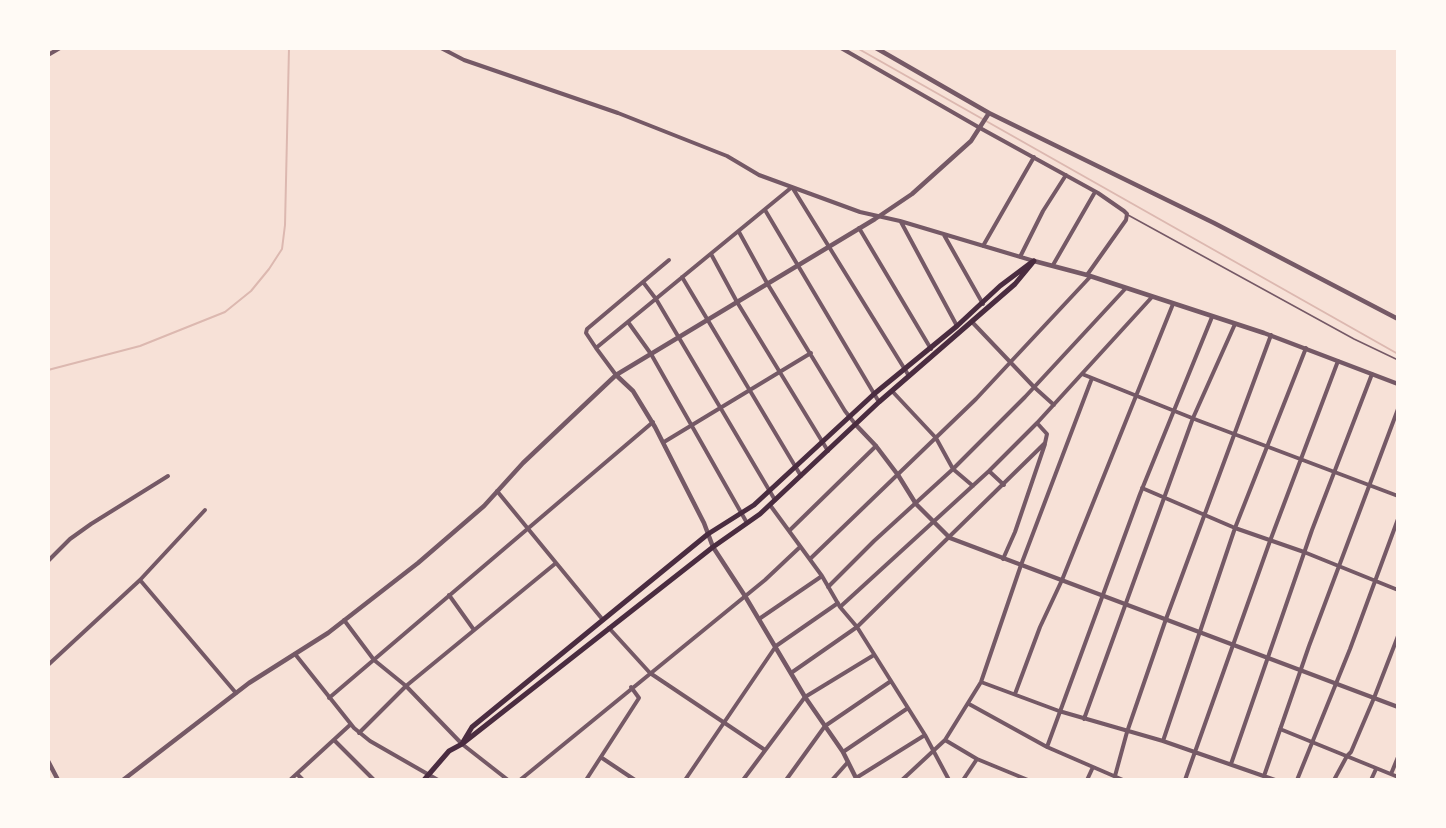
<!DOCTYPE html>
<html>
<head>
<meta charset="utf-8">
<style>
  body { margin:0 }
  #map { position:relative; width:1446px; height:828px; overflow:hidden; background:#f7e1d7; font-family:"Public Sans",sans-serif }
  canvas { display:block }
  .frame { position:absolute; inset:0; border:50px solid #fffaf5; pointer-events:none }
</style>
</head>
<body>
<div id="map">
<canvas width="1446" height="828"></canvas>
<div class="frame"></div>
</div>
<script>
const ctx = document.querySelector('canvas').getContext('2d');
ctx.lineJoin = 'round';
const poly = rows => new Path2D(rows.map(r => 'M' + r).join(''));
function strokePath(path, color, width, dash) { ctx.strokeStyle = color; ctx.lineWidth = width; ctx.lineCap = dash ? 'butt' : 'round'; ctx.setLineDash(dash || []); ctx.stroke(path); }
const stream = poly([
  [857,48,1398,354],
  [48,370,140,346,225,312,251,291,269,269,282,249,285,225,289,48]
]);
const service = poly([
  [1128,215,1354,339,1398,360]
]);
const minor = poly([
  [441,48,464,60,618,113,727,156,759,175,860,212,900,221,1034,261],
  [841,48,980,128,1098,193,1124,211,1127,214,1126,220,1087,275],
  [48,55,60,48],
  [765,210,879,402],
  [901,222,957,326],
  [859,228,931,349],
  [739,232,767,283,845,411,856,425],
  [944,235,983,304],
  [983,246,1034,157],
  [711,254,737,302,828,451],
  [1020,257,1043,211,1066,175],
  [1053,265,1095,192],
  [682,277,801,476],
  [643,282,656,299,775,500],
  [628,322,651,354,747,523],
  [973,323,1034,387,1054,405],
  [596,348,792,187,909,376],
  [1082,374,1197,420,1398,496],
  [616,375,596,348,586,333,587,329,669,260],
  [892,391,936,438,953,469,973,486],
  [664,442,811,353],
  [989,471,1004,485],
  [1142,488,1235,528,1304,552,1398,590],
  [497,491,603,620],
  [770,505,822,576,840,607,857,627,925,735,949,780],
  [789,531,876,446],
  [810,559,976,399,1090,277],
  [1003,559,1015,532,1045,444],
  [48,561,70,539,91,524,168,476],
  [140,580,236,693],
  [828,587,874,541,953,469,1025,397,1126,288],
  [449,595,474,630],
  [840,607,989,471,1037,423,1152,297],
  [759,619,822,576],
  [344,620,374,660,406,686,462,744,508,780],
  [609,628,650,673,765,750],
  [295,654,354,728,370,741,438,780],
  [48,665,140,580,205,510],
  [791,673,857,627,1045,443,1047,434,1037,423],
  [981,682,1059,711,1163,741,1275,780],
  [1015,694,1040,627,1062,580,1173,304],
  [329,698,653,422],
  [969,704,1047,747,1123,780],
  [1084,719,1193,418,1235,324],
  [1280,729,1398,777],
  [359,733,406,686,556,563],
  [334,740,374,780],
  [945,740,977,759,1028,780],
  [1163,741,1235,528,1306,348],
  [1047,747,1140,494,1212,317],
  [843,752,908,708],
  [602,758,635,780],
  [1231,764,1312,530,1372,374],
  [297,774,303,780],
  [1391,774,1398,757],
  [1115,776,1127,732,1166,619,1271,335],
  [1264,776,1309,646,1398,409],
  [856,778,925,735],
  [290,780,351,724],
  [520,780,765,580,800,547],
  [586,780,639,698,631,687],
  [685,780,776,646,838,603],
  [743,780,805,697,874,655],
  [786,780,825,726,891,681],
  [832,780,848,762],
  [902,780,945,740,981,682,1021,565,1092,378],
  [963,780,977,759],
  [1087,780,1093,767],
  [1185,780,1270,541,1338,361],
  [1297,780,1350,649,1398,519],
  [1334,780,1347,756,1351,752,1374,698,1398,636],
  [1371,780,1376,769]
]);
const tertiary = poly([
  [876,48,989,113,1214,223,1398,319],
  [1034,261,1087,275,1264,333,1398,384],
  [616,375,633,391,655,427,704,523,713,547,745,596,805,697,843,752,857,780],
  [856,425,876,446,898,475,916,504,950,538,1398,707],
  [48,761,58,780],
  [123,780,249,683,328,633,418,563,484,506,523,463,616,375,875,219,912,194,971,141,989,113]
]);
const secondary = poly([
  [463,742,472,727,708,534,754,505,874,394,957,326,1000,286,1032,262],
  [424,780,449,751,462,744,713,547,760,514,879,402,1015,284,1034,261]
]);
strokePath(stream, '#dcb8b0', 2);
strokePath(service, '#755966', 1.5);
strokePath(minor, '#755966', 4);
strokePath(tertiary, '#755966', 4.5);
strokePath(secondary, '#4a2c40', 5);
</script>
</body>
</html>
